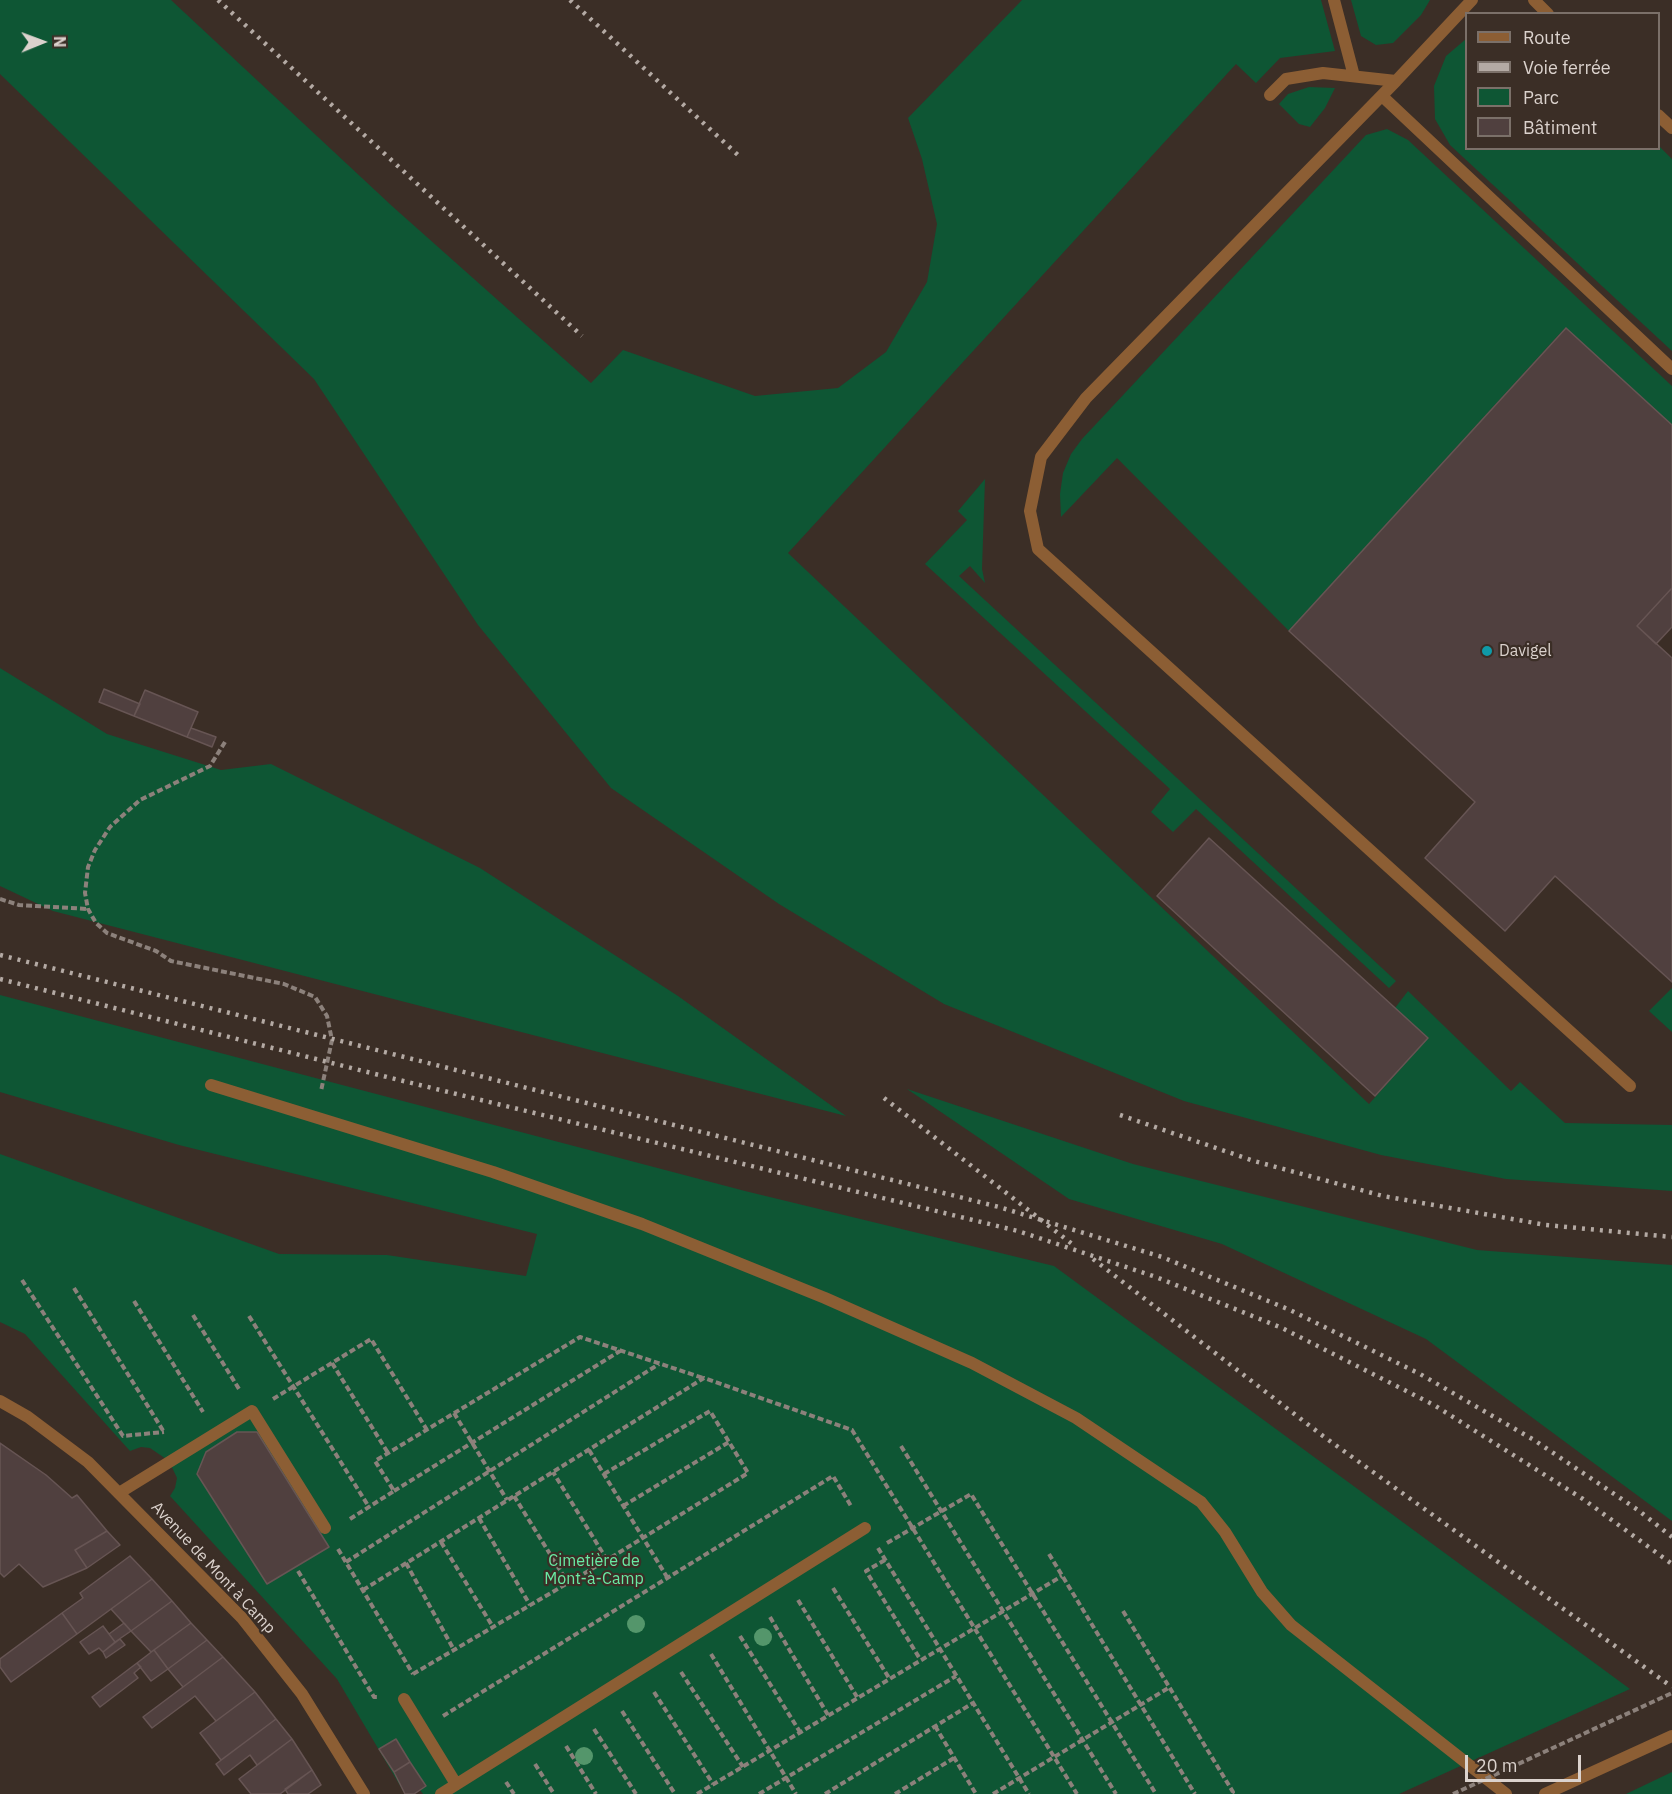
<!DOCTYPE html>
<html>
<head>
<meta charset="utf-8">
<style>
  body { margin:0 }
  #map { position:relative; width:1672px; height:1794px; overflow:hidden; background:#3b2e26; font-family:"IBM Plex Sans",sans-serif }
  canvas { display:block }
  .legend { position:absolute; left:1465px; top:12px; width:195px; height:138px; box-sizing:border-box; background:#3b2e26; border:2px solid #7b7069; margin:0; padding:8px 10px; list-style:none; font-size:18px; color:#dbd2cd }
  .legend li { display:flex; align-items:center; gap:12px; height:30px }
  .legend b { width:30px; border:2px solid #7b7069 }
  .north { position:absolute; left:12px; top:12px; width:60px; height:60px; -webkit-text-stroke:4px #3b2e26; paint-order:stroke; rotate:89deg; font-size:16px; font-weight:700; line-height:24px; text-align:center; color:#dbd2cd }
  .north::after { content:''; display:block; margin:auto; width:21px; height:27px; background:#dbd2cd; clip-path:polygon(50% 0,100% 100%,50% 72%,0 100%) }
  .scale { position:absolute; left:1465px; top:1755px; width:116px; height:27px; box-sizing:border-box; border:3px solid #dbd2cd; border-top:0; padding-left:8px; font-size:18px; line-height:21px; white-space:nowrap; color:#dbd2cd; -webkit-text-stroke:4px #3b2e26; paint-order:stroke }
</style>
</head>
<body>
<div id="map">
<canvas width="1672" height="1794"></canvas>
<ul class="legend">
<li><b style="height:8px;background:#8c5e34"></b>Route</li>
<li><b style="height:8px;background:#b4aaa4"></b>Voie ferrée</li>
<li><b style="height:16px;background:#0e5634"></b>Parc</li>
<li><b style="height:16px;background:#50403f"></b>Bâtiment</li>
</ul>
<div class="north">N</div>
<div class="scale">20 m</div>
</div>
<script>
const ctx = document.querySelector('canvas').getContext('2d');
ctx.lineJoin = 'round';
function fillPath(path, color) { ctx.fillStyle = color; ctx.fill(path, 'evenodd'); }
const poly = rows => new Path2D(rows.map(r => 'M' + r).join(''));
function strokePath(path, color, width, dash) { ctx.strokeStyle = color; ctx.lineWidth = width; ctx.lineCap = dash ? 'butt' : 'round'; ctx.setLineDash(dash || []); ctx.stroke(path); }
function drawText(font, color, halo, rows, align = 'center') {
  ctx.font = font + ' "IBM Plex Sans",sans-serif'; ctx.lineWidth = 4.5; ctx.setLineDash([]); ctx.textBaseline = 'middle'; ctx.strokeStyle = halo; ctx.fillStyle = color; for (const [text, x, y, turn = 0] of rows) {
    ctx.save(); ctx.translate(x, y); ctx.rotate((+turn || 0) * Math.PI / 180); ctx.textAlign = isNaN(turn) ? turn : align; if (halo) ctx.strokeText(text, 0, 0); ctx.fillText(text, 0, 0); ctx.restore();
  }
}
const green = poly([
  [0,0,171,0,392,206,591,383,623,350,755,396,838,388,886,352,927,282,937,224,922,159,908,118,1022,0,1321,0,1335,51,1280,58,1256,83,1236,64,788,553,1369,1104,1428,1038,1395,1008,1408,991,1511,1091,1520,1082,1565,1123,1672,1125,1672,1191,1506,1179,1381,1155,1184,1101,944,1004,779,904,611,788,478,625,314,379,0,74],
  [1351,0,1430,0,1421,15,1393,43,1376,45,1361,36],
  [1466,39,1466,148,1658,148,1659,146,1672,159,1672,351,1450,145,1435,119,1434,86,1446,56],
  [1309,87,1335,88,1325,108,1310,127,1299,124,1279,104,1288,94],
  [1387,129,1408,140,1672,386,1672,425,1565,328,1289,631,1117,458,1061,517,1060,494,1063,473,1071,454,1082,439,1366,135],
  [985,479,982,569,985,583,970,566,959,576,1396,981,1389,988,1196,809,1173,832,1151,812,1170,789,925,564,967,520,958,511],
  [0,668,107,734,221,770,271,764,480,868,678,996,846,1116,53,911,0,886],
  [1672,988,1672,1032,1649,1011],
  [0,995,745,1191,1054,1266,1630,1689,1399,1794,423,1794,420,1790,414,1794,405,1794,337,1679,170,1496,175,1488,177,1478,169,1461,150,1448,141,1447,130,1451,25,1334,0,1322,0,1154,279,1254,387,1255,526,1276,537,1234,179,1145,0,1092],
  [907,1089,1133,1164,1477,1250,1672,1265,1672,1521,1426,1339,1222,1244,1069,1199],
  [1672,1772,1672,1794,1626,1794]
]);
const building = poly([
  [1566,328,1672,425,1672,588,1637,626,1672,658,1672,982,1555,876,1505,931,1425,858,1475,802,1289,631,1566,328],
  [1672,588,1672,627,1656,644,1637,626,1672,588],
  [104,689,140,704,134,716,99,702,104,689],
  [145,690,198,712,187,737,134,716,145,690],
  [191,728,216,737,212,747,187,737,191,728],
  [1209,838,1428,1038,1375,1096,1157,896,1209,838],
  [237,1432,257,1432,329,1547,267,1584,197,1474,206,1452,237,1432],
  [0,1443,46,1475,72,1498,77,1495,107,1531,75,1550,87,1568,43,1587,19,1564,4,1577,0,1573,0,1443],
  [107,1531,120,1545,87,1568,75,1550,107,1531],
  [130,1556,152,1579,77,1634,62,1613,83,1598,80,1593,130,1556],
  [152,1579,172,1601,131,1631,111,1609,152,1579],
  [172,1601,191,1623,151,1652,131,1631,172,1601],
  [62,1613,77,1634,11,1682,0,1667,0,1659,62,1613],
  [124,1623,131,1631,115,1642,109,1634,124,1623],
  [191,1623,207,1640,168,1669,154,1650,191,1623],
  [103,1626,115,1642,103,1652,99,1648,89,1654,80,1642,103,1626],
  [120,1639,125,1645,106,1658,103,1652,120,1639],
  [207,1640,223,1657,183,1687,168,1669,207,1640],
  [154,1650,168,1669,151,1681,137,1663,154,1650],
  [223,1657,255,1692,216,1721,195,1696,152,1728,143,1717,223,1657],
  [137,1663,141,1667,134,1673,138,1678,100,1707,92,1697,137,1663],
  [255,1692,276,1719,221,1760,200,1733,255,1692],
  [276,1719,292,1739,257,1765,250,1755,224,1775,216,1764,276,1719],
  [292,1739,312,1770,280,1794,251,1794,239,1779,292,1739],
  [396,1739,410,1762,394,1772,379,1749,396,1739],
  [410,1762,426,1786,414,1794,405,1794,394,1772,410,1762],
  [312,1770,321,1785,308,1794,288,1794,285,1789,312,1770]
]);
const path = poly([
  [225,742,210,766,140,800,110,827,95,850,88,867,85,893,88,909,96,923,107,933,156,951,171,961,284,984,315,997,327,1016,332,1040,321,1091],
  [0,899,19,905,88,909],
  [22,1280,123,1436,164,1432],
  [74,1288,164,1432],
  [134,1301,203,1412],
  [193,1315,239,1389],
  [249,1316,369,1507],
  [332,1363,388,1453],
  [273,1399,371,1339,427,1430],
  [454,1413,507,1500],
  [901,1446,1116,1794],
  [589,1450,667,1577],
  [604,1474,710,1411,748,1473,607,1560],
  [394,1491,620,1351],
  [514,1496,568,1583],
  [623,1506,729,1442],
  [479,1518,530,1605],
  [350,1519,394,1491,375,1461,580,1337,703,1378],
  [441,1542,493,1627],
  [887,1543,971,1494,1156,1794],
  [878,1548,1029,1794],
  [338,1549,413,1674],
  [1049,1554,1195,1794],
  [885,1560,866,1571,920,1659],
  [346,1562,659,1364],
  [406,1563,454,1650],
  [298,1571,374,1697,378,1697],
  [833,1588,889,1678],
  [363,1590,704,1378,852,1430,1077,1794],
  [798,1600,857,1697],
  [1123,1611,1233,1792,1230,1794],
  [770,1617,828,1715],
  [740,1636,800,1732],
  [711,1654,796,1794],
  [681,1672,743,1767],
  [413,1674,607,1560,553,1472],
  [654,1692,713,1784],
  [622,1711,675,1794],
  [443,1716,833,1476,851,1506],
  [935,1726,976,1794],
  [594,1729,636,1794],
  [566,1746,596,1794],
  [535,1764,554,1794],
  [506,1782,514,1794],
  [697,1794,1062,1576],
  [759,1794,956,1676],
  [825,1794,973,1703],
  [895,1794,954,1758],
  [993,1794,1170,1687]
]);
const service = poly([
  [1334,0,1354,76],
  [1396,81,1086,398,1041,457,1030,511,1038,549,1630,1086],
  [1270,95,1286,79,1323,73,1396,81,1472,0],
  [1382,96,1672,369],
  [211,1085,493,1172,642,1224,825,1298,972,1363,1076,1418,1201,1502,1225,1532,1262,1592,1291,1625,1506,1794],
  [119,1493,252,1411,325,1528],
  [404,1699,456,1784],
  [441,1794,865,1528]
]);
const minor = poly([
  [1534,0,1548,14],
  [1658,115,1672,128],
  [0,1401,28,1417,88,1462,242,1618,302,1694,364,1794]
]);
const tertiary = poly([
  [1545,1794,1672,1736]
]);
const rail = poly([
  [218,0,582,336],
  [570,0,738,155],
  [0,955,999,1207,1162,1257,1290,1310,1420,1374,1534,1440,1638,1510,1672,1537],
  [0,979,391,1078,1018,1231,1156,1277,1282,1328,1434,1405,1583,1499,1672,1564],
  [884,1098,1076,1247],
  [1120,1115,1254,1161,1383,1196,1546,1225,1672,1237],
  [1093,1259,1323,1436,1672,1687]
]);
const pathBridge = poly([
  [1453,1794,1672,1693]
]);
const trees = [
  [636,1624],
  [763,1637],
  [584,1756]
];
const markers = [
  [1487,651,6,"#0f9aa8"]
];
const poiNames = [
  ["Davigel",1499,651]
];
const parkNames = [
  ["Cimetière de",594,1561],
  ["Mont-à-Camp",594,1579]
];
const streetNames = [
  ["Avenue de Mont à Camp",213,1568,47]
];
fillPath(green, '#0e5634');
fillPath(building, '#50403f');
strokePath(building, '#675554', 1.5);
strokePath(path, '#8c817b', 4, [6, 3]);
strokePath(service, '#8c5e34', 12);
strokePath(minor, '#8c5e34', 12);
strokePath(tertiary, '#8c5e34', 12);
strokePath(rail, '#b4aaa4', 4.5, [3, 6]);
strokePath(pathBridge, '#8c817b', 4, [6, 3]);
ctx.fillStyle = '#54966b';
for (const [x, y] of trees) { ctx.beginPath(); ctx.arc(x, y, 9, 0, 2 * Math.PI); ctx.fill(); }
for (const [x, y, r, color] of markers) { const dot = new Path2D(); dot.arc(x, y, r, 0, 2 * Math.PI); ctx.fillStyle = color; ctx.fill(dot); strokePath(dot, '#3b2e26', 2); }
drawText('16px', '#dbd2cd', '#3b2e26', poiNames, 'left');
drawText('16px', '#69eba4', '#3b2e26', parkNames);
drawText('16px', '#dbd2cd', '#3b2e26', streetNames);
</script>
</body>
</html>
